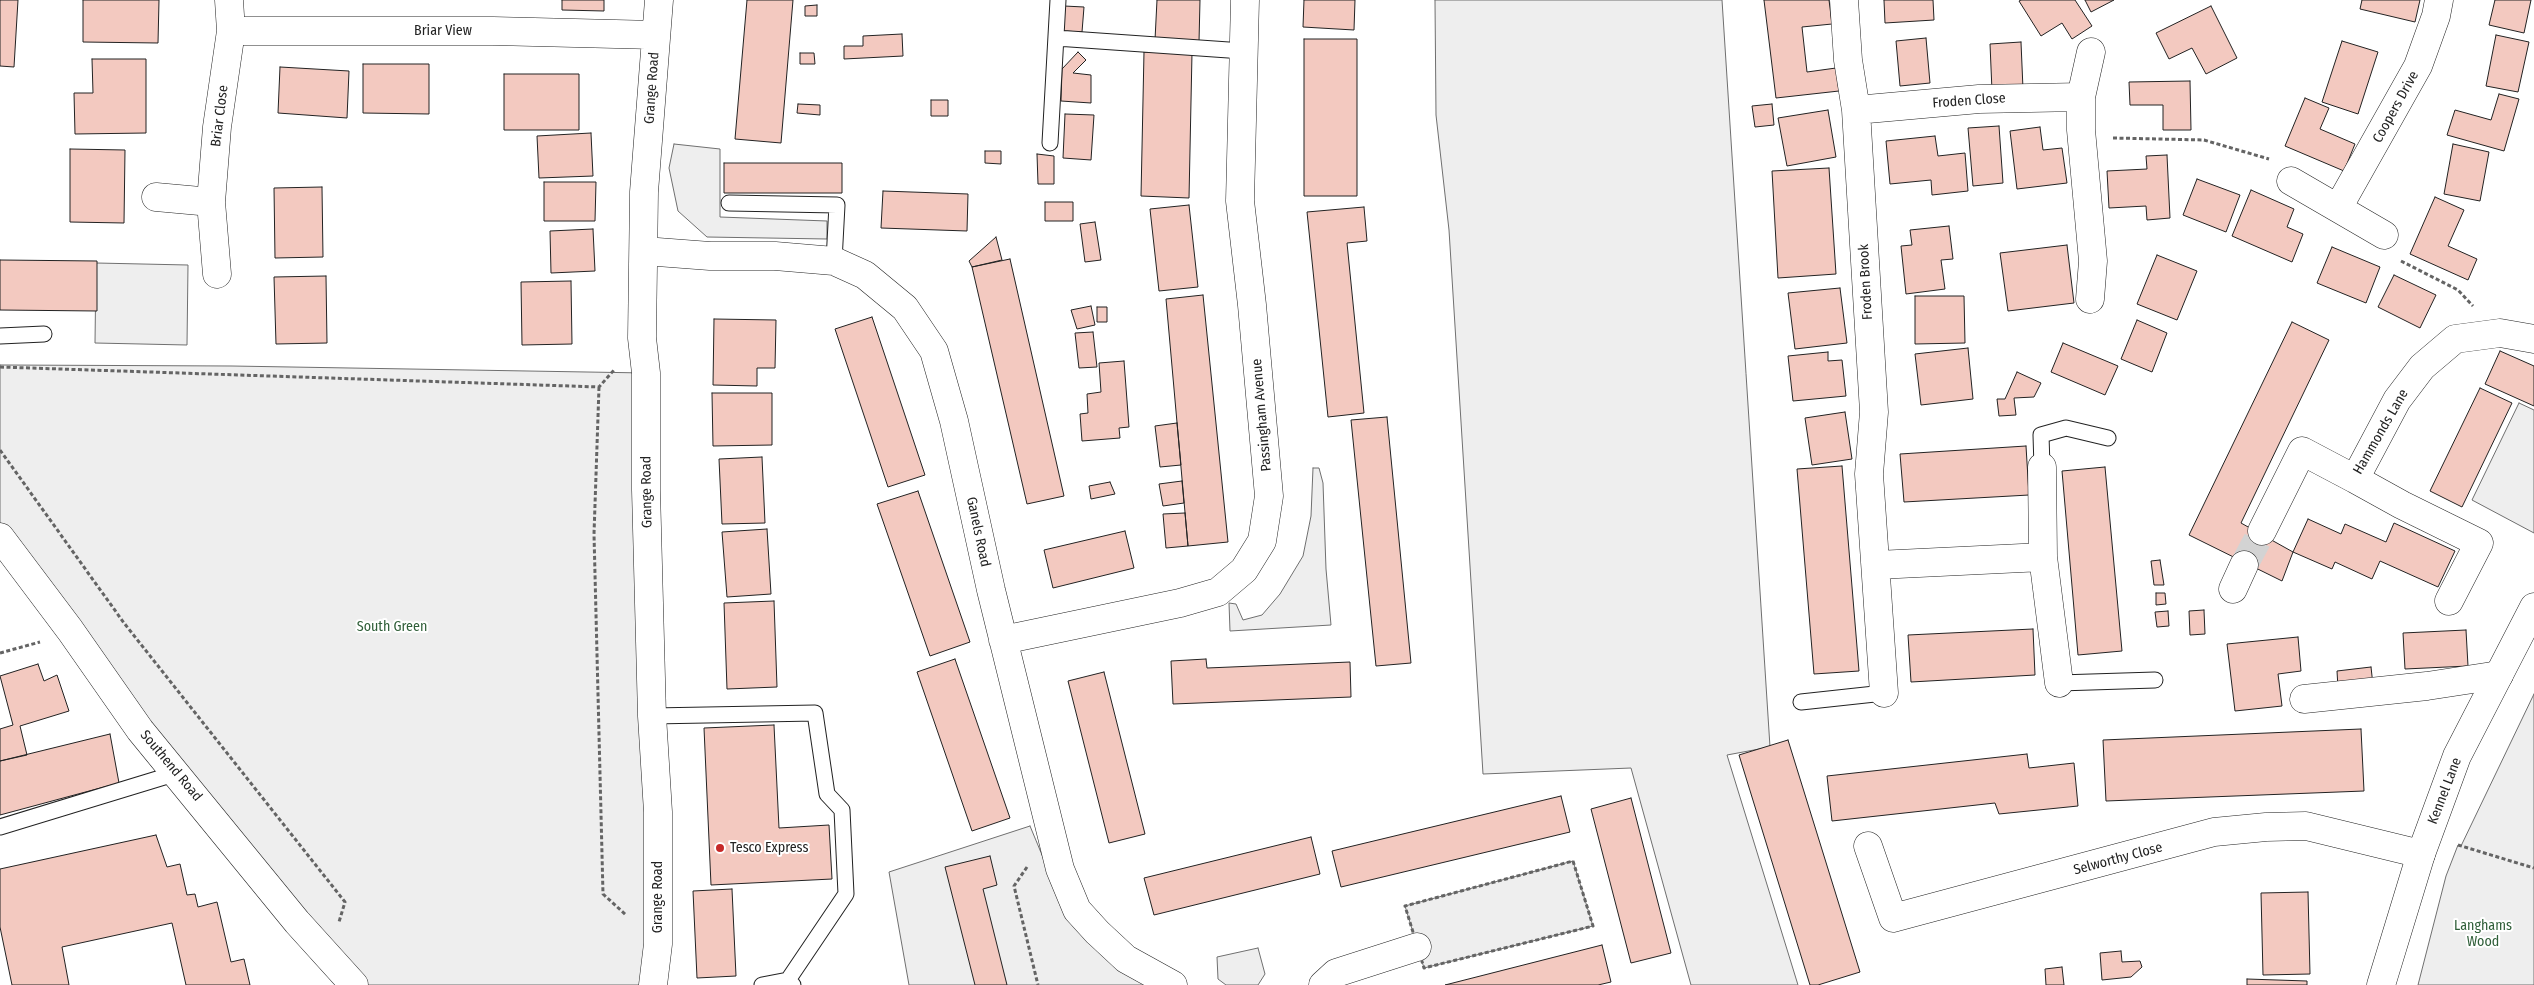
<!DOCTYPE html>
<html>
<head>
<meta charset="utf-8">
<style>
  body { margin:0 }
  canvas { display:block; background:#fff }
</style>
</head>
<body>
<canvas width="2534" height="985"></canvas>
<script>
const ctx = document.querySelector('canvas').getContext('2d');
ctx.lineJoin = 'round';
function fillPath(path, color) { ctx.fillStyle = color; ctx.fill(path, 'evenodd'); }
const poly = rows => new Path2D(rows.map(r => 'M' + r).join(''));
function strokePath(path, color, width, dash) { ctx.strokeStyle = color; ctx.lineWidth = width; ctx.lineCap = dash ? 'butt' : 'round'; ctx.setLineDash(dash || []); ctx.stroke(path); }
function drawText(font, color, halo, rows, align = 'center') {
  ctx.font = font + ' "Fira Sans Condensed",sans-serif'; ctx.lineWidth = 4; ctx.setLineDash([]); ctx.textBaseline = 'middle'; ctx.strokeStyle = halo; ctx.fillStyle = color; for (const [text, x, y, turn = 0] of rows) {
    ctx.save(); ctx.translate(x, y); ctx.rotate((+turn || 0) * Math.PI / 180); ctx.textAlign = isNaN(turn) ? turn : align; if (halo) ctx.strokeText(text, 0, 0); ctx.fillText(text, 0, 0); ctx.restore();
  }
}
const green = poly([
  [1435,0,1722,0,1770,747,1727,755,1798,985,1691,985,1631,768,1483,774,1449,230,1436,115,1435,0],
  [674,144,720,149,720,217,827,221,827,239,707,237,678,211,669,168,674,144],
  [96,263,188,265,187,345,95,343,96,263],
  [0,365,232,366,646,373,653,985,354,985,0,534,0,365],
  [2519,403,2534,410,2534,533,2472,500,2519,403],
  [1313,468,1319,468,1323,483,1326,569,1331,625,1230,631,1229,603,1236,604,1243,620,1262,615,1280,594,1303,556,1311,516,1313,468],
  [2534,694,2534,985,2418,985,2446,876,2458,845,2461,846,2534,694],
  [1030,826,1069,920,1148,985,909,985,889,872,1030,826],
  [1573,861,1593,926,1424,968,1405,906,1573,861],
  [1258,948,1265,974,1258,985,1226,985,1218,979,1217,957,1258,948]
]);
const building = poly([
  [0,0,18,0,14,67,0,66,0,0],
  [83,0,159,0,158,43,83,42,83,0],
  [562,0,604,0,604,11,562,10,562,0],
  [747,0,793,0,781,143,735,139,747,0],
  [1157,0,1200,0,1199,42,1155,40,1157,0],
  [1304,0,1355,0,1354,30,1303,27,1304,0],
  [1764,0,1829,0,1832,24,1802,27,1807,72,1836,68,1839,91,1776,98,1764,0],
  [1884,0,1933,0,1934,20,1885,23,1884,0],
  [2021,0,2075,0,2092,26,2072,39,2062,23,2041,36,2019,1,2021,0],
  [2085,0,2114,0,2091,12,2085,0],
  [2362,0,2420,0,2415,22,2360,9,2362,0],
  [2495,0,2531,0,2524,33,2489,25,2495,0],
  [817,5,817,16,805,16,805,6,817,5],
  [1064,6,1084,7,1082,32,1063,31,1064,6],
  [2211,6,2237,58,2206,74,2192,48,2169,59,2156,33,2211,6],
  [902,34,903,56,844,59,844,46,863,46,863,36,902,34],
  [2496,35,2529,42,2518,92,2486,86,2496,35],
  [1926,38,1930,83,1900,86,1896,41,1926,38],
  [1304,39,1357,39,1357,196,1304,196,1304,39],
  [2342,41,2378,52,2358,114,2322,102,2342,41],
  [2021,42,2023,89,1992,91,1990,44,2021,42],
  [1078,52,1086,60,1073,73,1091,75,1091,103,1061,101,1062,69,1078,52],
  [1144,52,1192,53,1189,198,1141,196,1144,52],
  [800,53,814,53,815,64,800,64,800,53],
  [92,59,146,59,146,133,75,134,74,93,93,93,92,59],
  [363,64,429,64,429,114,363,113,363,64],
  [280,67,349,71,347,118,278,113,280,67],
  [504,74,579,74,579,130,504,130,504,74],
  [2190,81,2191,130,2163,130,2163,105,2130,105,2129,82,2190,81],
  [2499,94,2519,99,2504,151,2447,135,2455,110,2491,120,2499,94],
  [2305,98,2329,108,2320,129,2355,144,2344,171,2285,146,2305,98],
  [931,100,948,100,948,116,931,116,931,100],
  [798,104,820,105,820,115,797,113,798,104],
  [1772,104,1774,125,1755,127,1752,106,1772,104],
  [1828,110,1836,157,1787,166,1778,118,1828,110],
  [1065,114,1094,115,1091,160,1063,158,1065,114],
  [1999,126,2003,183,1973,186,1968,128,1999,126],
  [2040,127,2043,150,2062,148,2067,183,2017,189,2010,131,2040,127],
  [591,133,593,176,539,178,537,136,591,133],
  [1935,136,1938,156,1965,153,1968,191,1932,195,1931,180,1890,184,1886,141,1935,136],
  [2453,144,2489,152,2480,201,2444,194,2453,144],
  [70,149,125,150,124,223,70,222,70,149],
  [985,151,1001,151,1001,164,985,163,985,151],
  [1037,154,1054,156,1054,184,1038,184,1037,154],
  [2167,155,2170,218,2147,220,2146,206,2109,208,2107,171,2147,169,2146,156,2167,155],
  [724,163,842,163,842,193,724,193,724,163],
  [1829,168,1836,274,1778,278,1772,171,1829,168],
  [2197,179,2240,195,2226,232,2183,215,2197,179],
  [544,182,596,182,595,221,544,221,544,182],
  [322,187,323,257,275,258,274,188,322,187],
  [2251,190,2294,209,2287,227,2303,234,2292,262,2232,236,2251,190],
  [883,191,968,194,967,231,881,228,883,191],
  [2435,197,2464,210,2448,246,2477,259,2468,280,2410,254,2435,197],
  [1045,202,1073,202,1073,221,1045,221,1045,202],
  [1189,205,1198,287,1159,291,1150,209,1189,205],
  [1364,207,1367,241,1347,243,1364,413,1328,417,1307,212,1364,207],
  [1095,222,1101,260,1085,262,1080,224,1095,222],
  [1949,226,1953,259,1941,260,1945,289,1906,294,1901,246,1912,245,1910,230,1949,226],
  [593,229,595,271,551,273,550,231,593,229],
  [996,237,1002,260,972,267,969,261,996,237],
  [2067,245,2074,303,2008,311,2000,253,2067,245],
  [2332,247,2380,267,2366,303,2317,283,2332,247],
  [2157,255,2197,271,2177,320,2137,304,2157,255],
  [1010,259,1064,496,1027,504,972,267,1010,259],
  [0,260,97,261,97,311,0,310,0,260],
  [2394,275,2436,295,2420,328,2378,307,2394,275],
  [326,276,327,343,276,344,274,277,326,276],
  [571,281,572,344,522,345,521,282,571,281],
  [1840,288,1847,343,1795,349,1788,293,1840,288],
  [1203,295,1228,542,1188,546,1166,299,1203,295],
  [1915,296,1964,296,1965,343,1915,344,1915,296],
  [1091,306,1095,325,1077,329,1071,310,1091,306],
  [1097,307,1107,307,1107,322,1097,322,1097,307],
  [872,317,925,475,888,487,835,329,872,317],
  [714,319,776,320,775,368,757,368,757,386,713,385,714,319],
  [2137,320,2167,333,2152,372,2121,359,2137,320],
  [2292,322,2329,340,2241,523,2293,552,2282,581,2189,535,2292,322],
  [1093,332,1097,367,1079,368,1075,333,1093,332],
  [2063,343,2118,366,2105,395,2051,372,2063,343],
  [1968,348,1973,399,1921,405,1915,354,1968,348],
  [2500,351,2534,366,2534,406,2485,384,2500,351],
  [1828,352,1828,361,1842,360,1846,396,1793,401,1788,356,1828,352],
  [1124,361,1129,427,1119,428,1120,438,1082,441,1080,414,1088,413,1087,394,1101,392,1099,363,1124,361],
  [2017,372,2041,383,2034,397,2014,398,2016,415,1999,416,1997,399,2005,399,2017,372],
  [2480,388,2512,403,2462,507,2430,491,2480,388],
  [712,393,772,393,772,445,713,446,712,393],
  [1845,412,1852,459,1812,465,1805,418,1845,412],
  [1387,417,1411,663,1376,666,1351,420,1387,417],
  [1177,423,1181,465,1160,467,1155,426,1177,423],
  [2026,446,2029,495,1904,502,1900,454,2026,446],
  [762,457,765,523,722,524,719,459,762,457],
  [1842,466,1859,671,1814,674,1797,469,1842,466],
  [2105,467,2122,651,2078,655,2062,471,2105,467],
  [1182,481,1184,503,1163,506,1159,484,1182,481],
  [1110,482,1115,494,1091,499,1089,486,1110,482],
  [918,491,970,642,930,656,877,504,918,491],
  [1185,513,1188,546,1166,548,1163,514,1185,513],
  [2308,519,2341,534,2345,524,2386,542,2394,523,2455,551,2438,587,2380,561,2372,579,2335,562,2332,569,2293,552,2308,519],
  [767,529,771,594,727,597,722,532,767,529],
  [1125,531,1134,568,1053,588,1044,550,1125,531],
  [2160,560,2164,585,2154,585,2151,561,2160,560],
  [2156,593,2165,593,2166,604,2156,605,2156,593],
  [774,601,777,687,727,689,724,603,774,601],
  [2204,610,2205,634,2190,635,2189,611,2204,610],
  [2168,611,2169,626,2157,627,2155,612,2168,611],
  [2033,629,2035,675,1911,682,1908,635,2033,629],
  [2466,630,2468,666,2405,669,2403,633,2466,630],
  [2298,637,2301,671,2278,674,2282,706,2235,711,2227,644,2298,637],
  [955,659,1010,818,972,831,917,672,955,659],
  [1206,659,1207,668,1350,662,1351,697,1173,704,1171,661,1206,659],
  [38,664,44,681,57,675,69,711,20,726,27,755,0,761,0,729,13,725,0,676,38,664],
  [2371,667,2373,685,2338,688,2337,671,2371,667],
  [1104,672,1145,834,1109,843,1068,681,1104,672],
  [774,725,779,828,829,825,832,879,711,885,704,728,774,725],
  [2361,729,2364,791,2106,801,2103,740,2361,729],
  [110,734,119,783,0,815,0,761,110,734],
  [1788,740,1860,972,1818,985,1810,985,1739,755,1788,740],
  [2027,754,2029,768,2074,763,2078,806,1999,814,1995,803,1832,821,1827,776,2027,754],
  [1561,796,1570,832,1341,887,1332,851,1561,796],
  [1631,798,1671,953,1631,963,1591,809,1631,798],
  [156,835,167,867,180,864,187,895,195,894,198,907,217,902,231,962,244,959,250,985,186,985,172,923,62,947,69,985,12,985,0,927,0,869,156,835],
  [1311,837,1320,874,1154,915,1144,878,1311,837],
  [990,856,997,885,983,889,1007,985,975,985,945,867,990,856],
  [732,889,736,976,697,978,693,891,732,889],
  [2308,892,2310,974,2263,975,2261,893,2308,892],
  [1602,945,1611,982,1598,985,1445,985,1602,945],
  [2121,951,2122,962,2140,961,2142,967,2131,977,2102,980,2100,953,2121,951],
  [2062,967,2064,985,2046,985,2045,969,2062,967],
  [2247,979,2307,981,2307,985,2247,985,2247,979]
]);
const streetTunnel = poly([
  [2244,565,2262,531]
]);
const path = poly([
  [2113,138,2204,140,2269,159],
  [2401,261,2458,290,2473,306],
  [0,367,599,387,614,370],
  [599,387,594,534,603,894,626,915],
  [0,450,124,623,345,902,339,922],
  [0,653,40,642],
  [2458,845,2534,868],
  [1573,861,1593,926,1424,968,1405,906,1573,861],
  [1027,867,1014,886,1038,985]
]);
const lane = poly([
  [1056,38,1243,51],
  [1050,143,1058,0],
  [729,203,837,205,834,261],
  [0,336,44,334],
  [2042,467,2041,435,2066,428,2108,438],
  [2059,683,2155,680],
  [1801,702,1884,693],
  [652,716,815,713,827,794,842,810,846,894,788,980],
  [0,827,177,773],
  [762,985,788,980,793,985]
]);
const street = poly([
  [1844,0,1848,60,1856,110,1874,412,1869,474,1884,693],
  [231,31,493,31,656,35],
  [1856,110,1979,99,2081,97],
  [2291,181,2384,235],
  [156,197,211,202],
  [2338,208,2418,66,2436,16,2439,0],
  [644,251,710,256,775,256,834,261,865,275,905,308,934,351,954,421,991,590,1060,869,1077,910,1097,932,1126,959,1173,985],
  [217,274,211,202,217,127,231,31,229,0],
  [2090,299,2093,261,2081,130,2081,97,2091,52],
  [2042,467,2043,557],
  [2355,479,2402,505,2479,543,2449,601],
  [2262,531,2302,451,2355,479,2397,400,2422,367,2455,339,2500,333,2534,339],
  [1877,565,2043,557,2059,683],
  [2233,589,2244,565],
  [1003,640,1180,603,1218,592,1244,570,1262,541,1269,496,1252,305,1240,201,1245,0],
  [2304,699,2427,686,2499,675],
  [1868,846,1893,918,2214,832,2266,827,2306,826,2421,854],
  [653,985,658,944,658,812,652,716,646,490,646,373,642,338,644,192,659,0],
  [1323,985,1336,973,1417,947]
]);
const secondary = poly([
  [2381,985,2421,854,2457,756,2534,607]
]);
const primary = poly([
  [0,537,70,630,140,730,297,922,354,985]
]);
const markers = [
  [720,848,5,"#c62828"]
];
const streetNames = [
  ["Briar View",443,31],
  ["Grange Road",652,88,-86],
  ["Froden Close",1969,101,-4],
  ["Coopers Drive",2396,107,-61],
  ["Briar Close",220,116,-83],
  ["Froden Brook",1866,282,-93],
  ["Passingham Avenue",1262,415,-95],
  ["Hammonds Lane",2381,432,-60],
  ["Grange Road",647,492,-91],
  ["Ganels Road",978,532,78],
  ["Southend Road",171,766,50],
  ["Kennel Lane",2445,791,-69],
  ["Selworthy Close",2118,859,-15],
  ["Grange Road",658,897,-90]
];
const parkNames = [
  ["South Green",392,627],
  ["Langhams",2483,926],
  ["Wood",2483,942]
];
const poiNames = [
  ["Tesco Express",730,848]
];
fillPath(green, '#eee');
strokePath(green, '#6f6f6f', 1);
fillPath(building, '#f3c9c0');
strokePath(building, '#222', 1);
strokePath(streetTunnel, '#d3d3d3', 28, [28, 14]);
strokePath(lane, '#222', 17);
strokePath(street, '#222', 29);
strokePath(secondary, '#222', 29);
strokePath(primary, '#222', 29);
strokePath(path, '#646464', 3, [4, 2.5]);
strokePath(lane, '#fff', 15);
strokePath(street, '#fff', 28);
strokePath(secondary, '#fff', 28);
strokePath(primary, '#fff', 28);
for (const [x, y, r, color] of markers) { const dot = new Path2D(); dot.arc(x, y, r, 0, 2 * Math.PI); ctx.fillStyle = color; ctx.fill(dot); strokePath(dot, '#fff', 2); }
drawText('14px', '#222', '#fff', streetNames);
drawText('14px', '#2f5e38', '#fff', parkNames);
drawText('14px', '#222', '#fff', poiNames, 'left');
</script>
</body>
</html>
